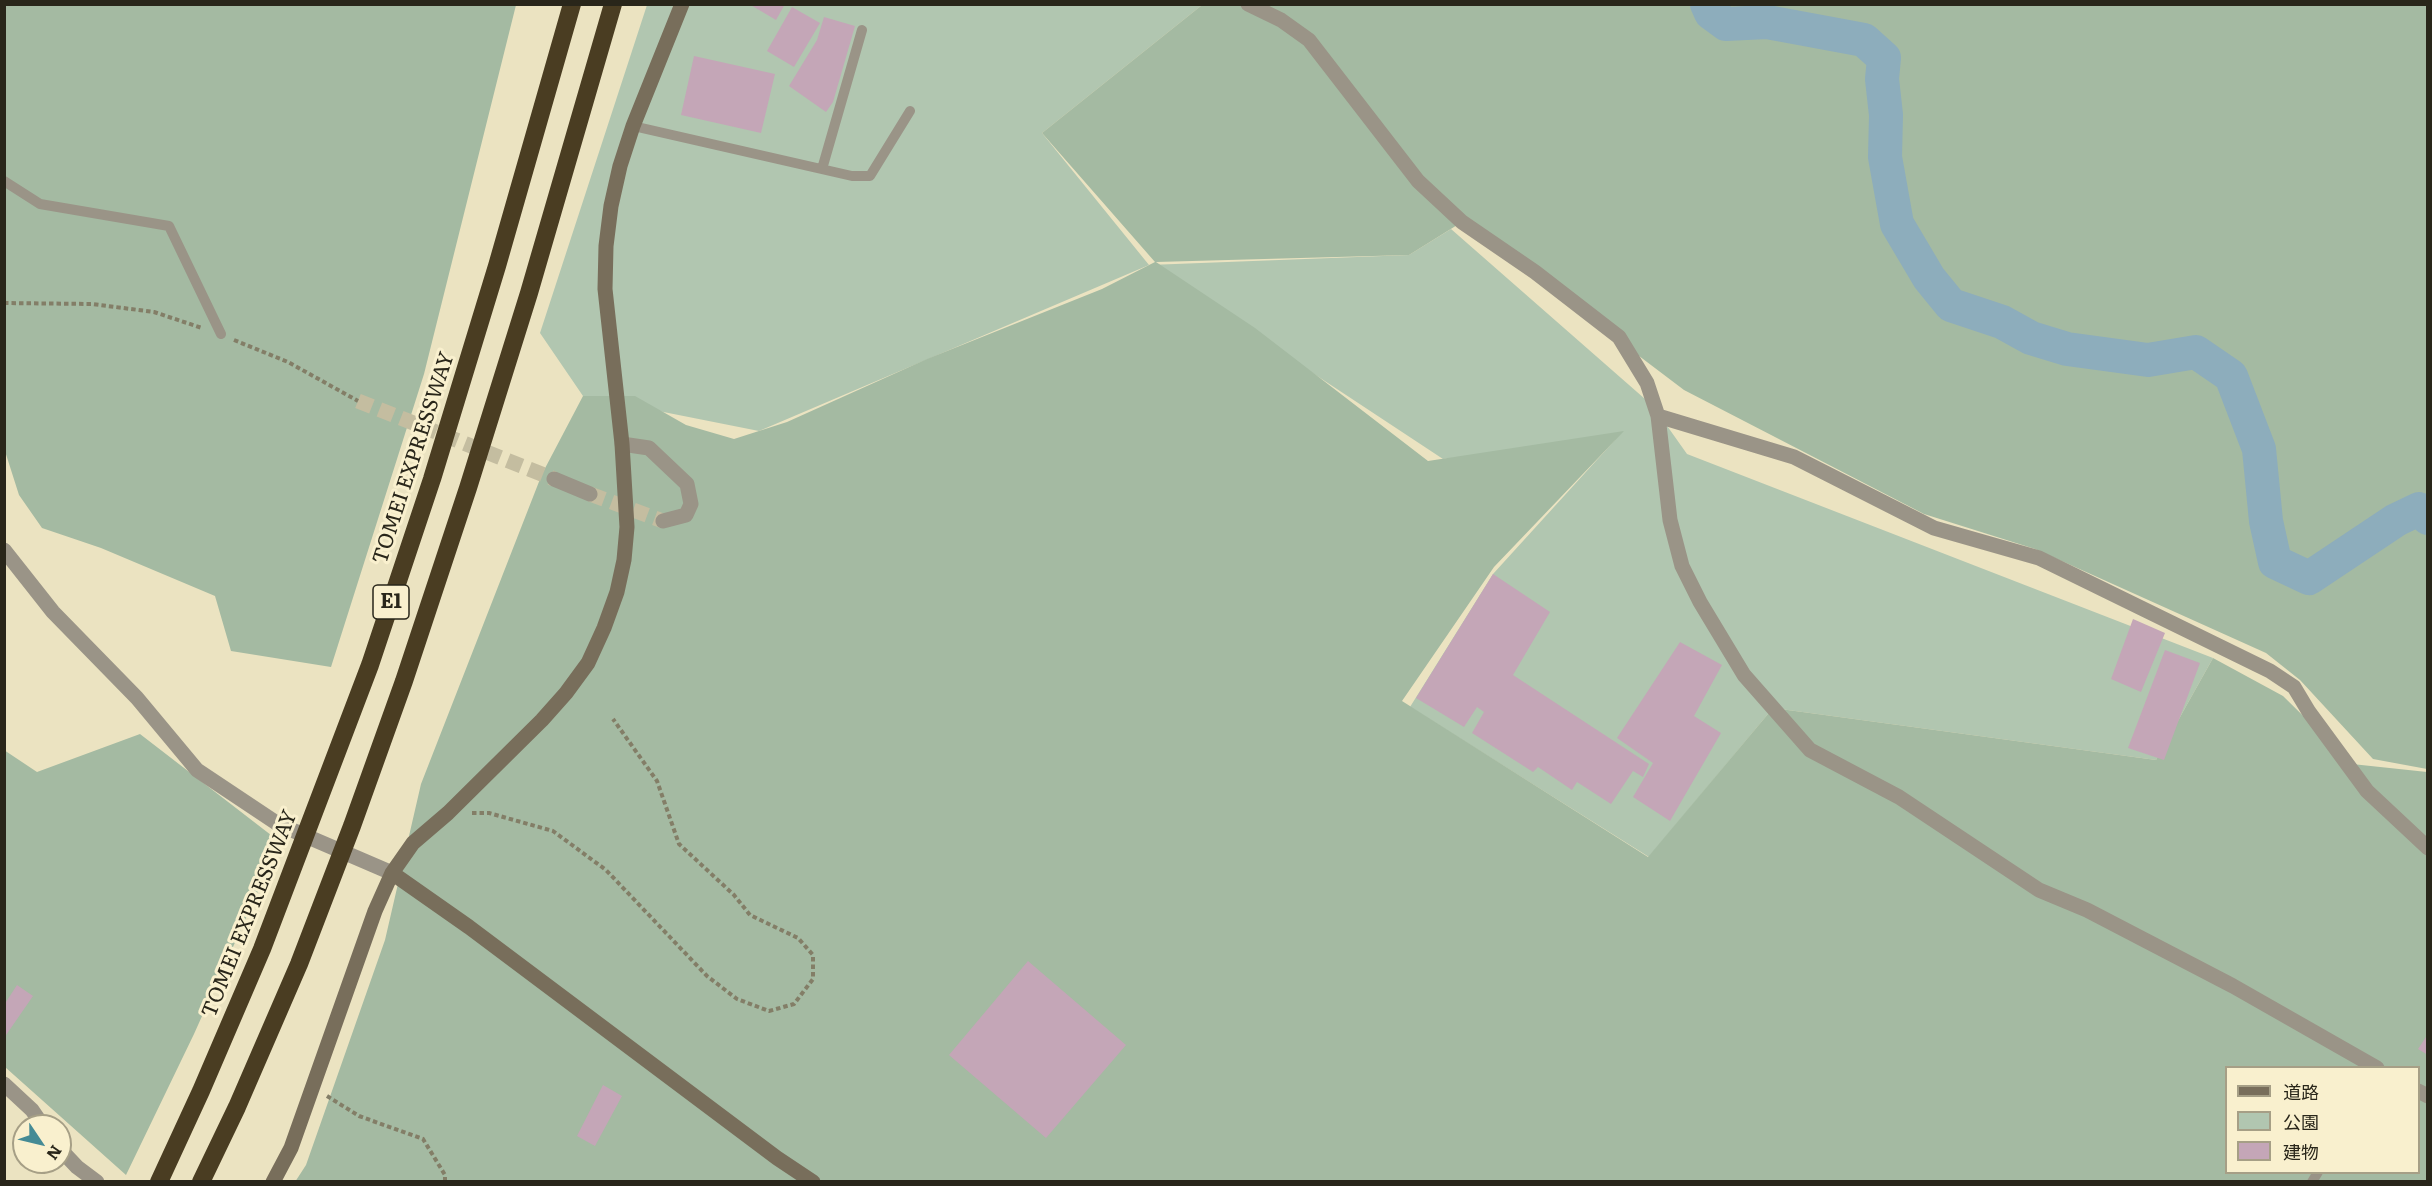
<!DOCTYPE html>
<html>
<head>
<meta charset="utf-8">
<style>
  body { margin:0 }
  #map { position:relative; width:2432px; height:1186px; overflow:hidden; background:#ebe3c1; font-family:Literata,"Noto Sans JP",serif }
  canvas { display:block }
  .frame { position:absolute; inset:0; border:6px solid #29261a; pointer-events:none }
  .legend { position:absolute; left:2225px; top:1066px; width:195px; height:108px; box-sizing:border-box; background:#f9f0ce; border:2px solid #a69f86; margin:0; padding:8px 10px; list-style:none; font-size:18px; color:#29261a }
  .legend li { display:flex; align-items:center; gap:12px; height:30px }
  .legend b { width:30px; border:2px solid #a69f86 }
  .north { position:absolute; left:12px; top:1114px; width:60px; height:60px; box-sizing:border-box; background:#f9f0ce; border:2px solid #a69f86; border-radius:50%; rotate:125deg; font-size:16px; font-weight:700; line-height:24px; text-align:center; color:#29261a }
  .north::after { content:''; display:block; margin:auto; width:21px; height:27px; background:#458b95; clip-path:polygon(50% 0,100% 100%,50% 72%,0 100%) }
</style>
</head>
<body>
<div id="map">
<canvas width="2432" height="1186"></canvas>
<div class="frame"></div>
<ul class="legend">
<li><b style="height:8px;background:#786e5b"></b>道路</li>
<li><b style="height:16px;background:#b1c6b0"></b>公園</li>
<li><b style="height:16px;background:#c4a6b7"></b>建物</li>
</ul>
<div class="north">N</div>
</div>
<script>
const ctx = document.querySelector('canvas').getContext('2d');
ctx.lineJoin = 'round';
function fillPath(path, color) { ctx.fillStyle = color; ctx.fill(path, 'evenodd'); }
const poly = rows => new Path2D(rows.map(r => 'M' + r).join(''));
function strokePath(path, color, width, dash) { ctx.strokeStyle = color; ctx.lineWidth = width; ctx.lineCap = dash ? 'butt' : 'round'; ctx.setLineDash(dash || []); ctx.stroke(path); }
function drawText(font, color, halo, rows, align = 'center') {
  ctx.font = font + ' Literata,serif'; ctx.lineWidth = 6; ctx.setLineDash([]); ctx.textBaseline = 'middle'; ctx.strokeStyle = halo; ctx.fillStyle = color; for (const [text, x, y, turn = 0] of rows) {
    ctx.save(); ctx.translate(x, y); ctx.rotate((+turn || 0) * Math.PI / 180); ctx.textAlign = isNaN(turn) ? turn : align; if (halo) ctx.strokeText(text, 0, 0); ctx.fillText(text, 0, 0); ctx.restore();
  }
}
const green = poly([
  [647,5,1202,5,1042,133,1149,265,1409,255,1451,229,1653,406,1687,454,2213,658,2156,760,1773,708,1649,857,1410,707,1493,574,1615,440,1443,459,1149,265,759,431,583,396,540,333]
]);
const forest = poly([
  [4,5,516,5,424,374,331,667,231,651,215,596,101,548,42,528,19,495,4,448],
  [1202,5,2427,5,2427,769,2373,759,2300,680,2266,653,2035,549,1924,514,1684,390,1462,222,1409,255,1156,262,1255,328,1428,461,1624,431,1494,567,1402,701,1648,857,1773,708,2156,760,2213,658,2283,696,2352,764,2427,772,2427,1181,295,1182,306,1165,385,940,421,784,542,474,583,396,635,396,686,425,734,439,787,422,927,359,1102,289,1155,262,1042,133],
  [2226,1068,2418,1068,2418,1172,2226,1172],
  [140,734,280,842,194,1034,126,1175,5,1067,4,750,37,772]
]);
const river = poly([
  [1707,4,1711,13,1726,24,1767,22,1864,40,1884,58,1882,79,1886,115,1885,157,1897,224,1929,278,1951,305,2002,322,2031,338,2067,349,2148,360,2196,352,2231,376,2259,449,2266,521,2275,562,2309,578,2396,520,2419,509,2428,518]
]);
const building = poly([
  [749,4,785,4,776,20],
  [792,7,820,23,794,67,767,51],
  [824,17,855,26,833,102,826,112,789,86,817,40],
  [694,56,775,74,761,133,681,115],
  [1493,574,1550,612,1513,675,1649,764,1643,777,1633,771,1611,804,1577,782,1572,790,1538,767,1533,772,1472,733,1484,712,1477,707,1464,727,1416,698],
  [2133,619,2165,633,2141,692,2111,679],
  [1680,642,1722,665,1694,716,1721,733,1670,821,1633,797,1653,763,1617,738],
  [2165,650,2200,663,2164,760,2128,748],
  [1028,961,1126,1045,1046,1138,949,1055],
  [17,985,33,996,4,1038,4,1005],
  [2428,1034,2428,1055,2418,1049],
  [603,1085,622,1096,595,1146,577,1136]
]);
const streetTunnel = poly([
  [358,401,554,479],
  [590,494,663,521]
]);
const path = poly([
  [4,303,92,304,154,312,202,328],
  [234,340,288,362,358,401],
  [472,813,489,813,553,831,606,870,707,976,737,999,769,1011,794,1004,813,979,813,955,798,938,750,915,734,895,679,844,657,781,613,719],
  [327,1096,359,1116,423,1139,445,1175,445,1182]
]);
const lane = poly([
  [633,126,852,176,870,176,910,111],
  [822,169,862,30],
  [4,181,40,204,169,226,221,334],
  [2312,1182,2318,1172]
]);
const street = poly([
  [1248,4,1281,20,1309,40,1418,181,1462,222,1535,272,1619,337,1647,383,1658,416,1670,520,1682,566,1700,602,1744,675,1810,750,1899,797,2039,890,2087,910,2233,986,2377,1068],
  [1658,416,1794,457,1934,528,2039,558,2270,671,2294,687,2309,712,2367,791,2428,848],
  [622,444,649,448,687,484,691,504,686,515,663,521],
  [554,479,590,494],
  [4,550,53,612,137,698,197,770,278,824,392,873],
  [4,1084,32,1110,43,1126],
  [2418,1091,2428,1096],
  [60,1149,77,1167,97,1182]
]);
const secondary = poly([
  [392,873,469,927,777,1158,813,1182],
  [273,1182,291,1148,375,911,392,873,413,843,448,813,542,720,566,693,588,663,604,628,617,592,624,560,627,527,622,444,605,289,606,246,611,206,620,166,633,126,682,4]
]);
const highway = poly([
  [159,1182,201,1091,262,949,370,665,432,479,497,266,572,4],
  [201,1182,237,1107,299,964,352,826,404,681,468,488,529,293,613,4]
]);
const shields = [
  [391,602,36]
];
const shieldNames = [
  ["E1",391,602]
];
const streetNames = [
  ["TOMEI EXPRESSWAY",414,458,-72],
  ["TOMEI EXPRESSWAY",250,914,-68]
];
fillPath(green, '#b1c6b0');
fillPath(forest, '#a4baa2');
strokePath(river, '#8dadbc', 34);
fillPath(building, '#c4a6b7');
strokePath(streetTunnel, '#c4bda0', 15, [15, 8]);
strokePath(path, '#837e67', 4, [4.5, 3]);
strokePath(lane, '#9a9487', 10);
strokePath(street, '#9a9487', 15);
strokePath(secondary, '#786e5b', 15);
strokePath(highway, '#4a3d22', 18);
for (const [x, y, w] of shields) { const box = new Path2D(); box.roundRect(x - w / 2, y - 17, w, 34, 4.5); ctx.fillStyle = '#f9f0ce'; ctx.fill(box); strokePath(box, '#29261a', 1.5); }
drawText('bold 20px', '#29261a', null, shieldNames);
drawText('21px', '#29261a', '#f9f0ce', streetNames);
</script>
</body>
</html>
